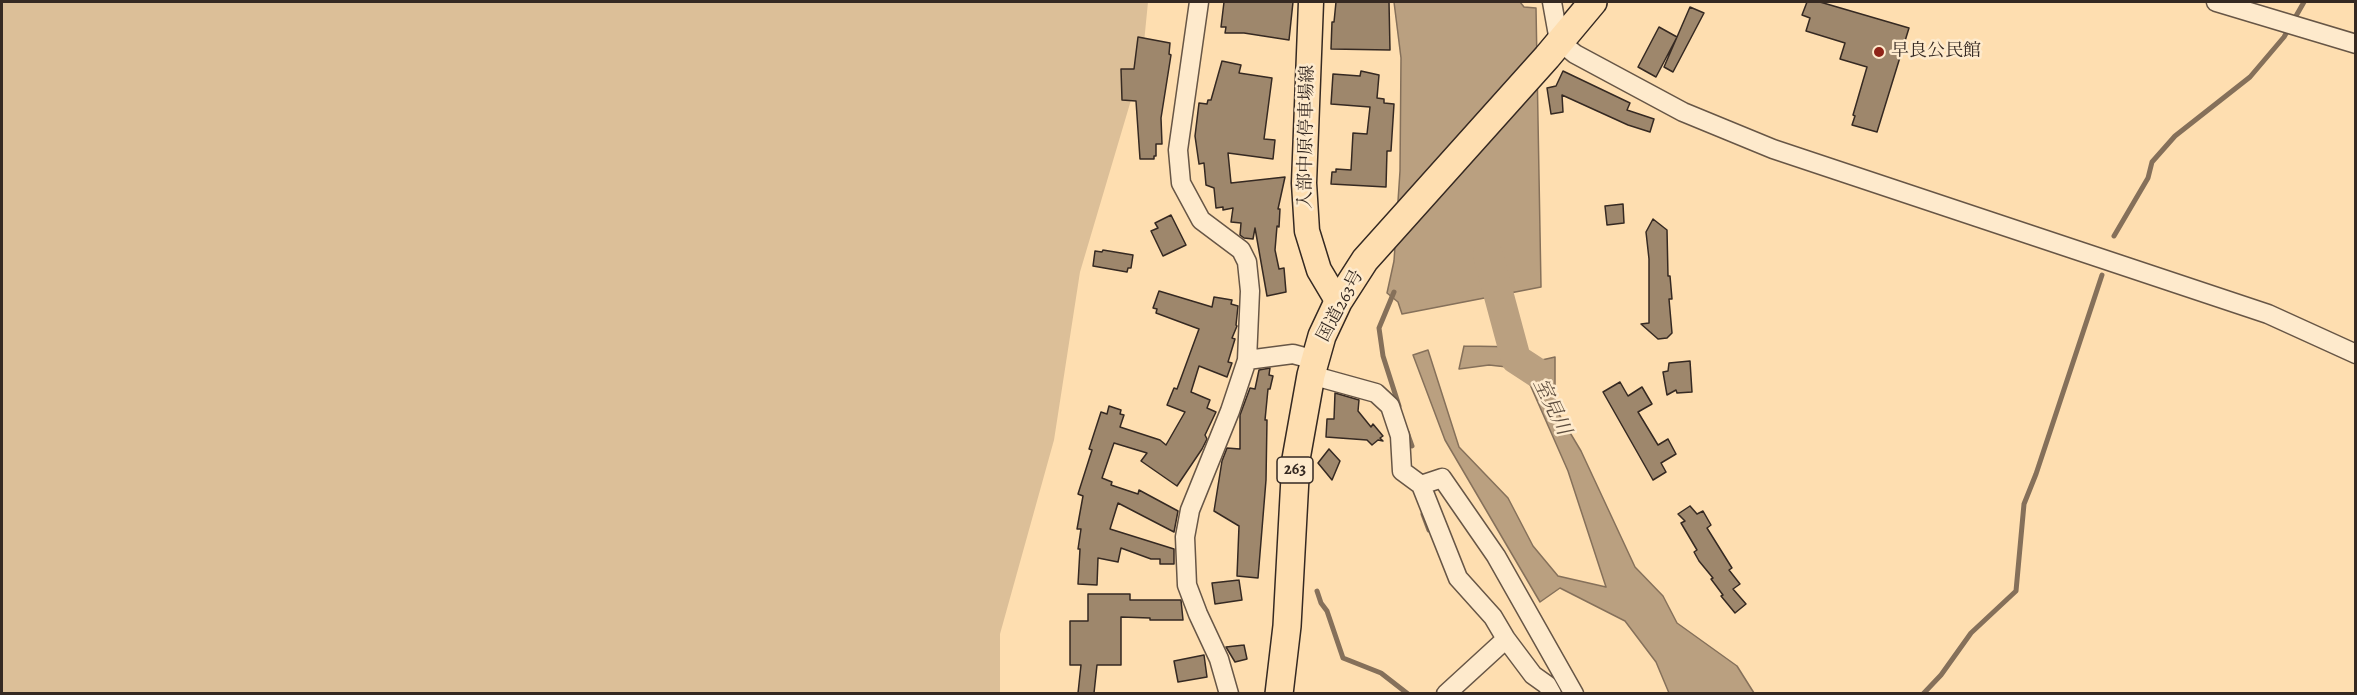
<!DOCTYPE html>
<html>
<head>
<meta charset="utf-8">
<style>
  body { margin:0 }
  #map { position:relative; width:2357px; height:695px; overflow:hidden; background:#fedeb0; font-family:Alegreya,serif }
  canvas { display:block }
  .frame { position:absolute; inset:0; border:3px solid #352922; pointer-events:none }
</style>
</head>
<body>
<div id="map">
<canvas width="2357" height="695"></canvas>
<div class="frame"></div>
</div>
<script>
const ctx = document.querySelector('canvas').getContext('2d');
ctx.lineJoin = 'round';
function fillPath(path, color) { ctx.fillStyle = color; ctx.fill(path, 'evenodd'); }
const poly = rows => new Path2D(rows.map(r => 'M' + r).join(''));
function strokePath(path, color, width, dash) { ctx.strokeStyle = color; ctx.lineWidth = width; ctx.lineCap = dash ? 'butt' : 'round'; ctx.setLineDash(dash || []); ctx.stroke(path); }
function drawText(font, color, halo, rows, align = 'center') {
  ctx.font = font + ' Alegreya,"Noto Serif JP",serif'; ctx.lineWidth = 5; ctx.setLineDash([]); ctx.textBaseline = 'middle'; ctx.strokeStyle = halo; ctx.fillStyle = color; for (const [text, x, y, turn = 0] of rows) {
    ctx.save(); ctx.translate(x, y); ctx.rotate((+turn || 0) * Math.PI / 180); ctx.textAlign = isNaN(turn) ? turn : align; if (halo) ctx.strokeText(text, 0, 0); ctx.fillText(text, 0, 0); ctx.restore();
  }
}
const green = poly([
  [2,2,1148,2,1142,63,1080,272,1054,440,1000,634,1000,693,2,693]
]);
const water = poly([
  [1394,2,1520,2,1524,7,1536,8,1541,287,1402,314,1398,302,1387,293,1394,261,1400,171,1401,58,1394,2],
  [1464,346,1524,347,1533,362,1555,357,1555,397,1557,411,1581,451,1635,567,1663,596,1677,623,1737,666,1754,693,1669,693,1656,662,1625,621,1560,588,1540,602,1445,440,1413,355,1428,350,1459,447,1508,498,1533,546,1558,576,1606,587,1568,471,1528,380,1516,368,1489,365,1459,369,1464,346]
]);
const stream = poly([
  [2114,236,2148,178,2152,162,2175,136,2250,77,2284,37,2304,2],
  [1394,292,1379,328,1383,356,1399,406],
  [1407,432,1412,446],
  [1423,514,1429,530],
  [1317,591,1321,603,1327,611,1343,658,1381,673,1408,694],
  [1923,694,1941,675,1971,633,2016,591,2024,504,2036,474,2102,275]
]);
const river = poly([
  [1488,255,1516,359,1539,374]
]);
const building = poly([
  [1224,2,1293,2,1289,40,1244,33,1225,33,1226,27,1221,27,1224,2],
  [1336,2,1389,2,1390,50,1331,49,1332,22,1334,22,1336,2],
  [1807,2,1820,2,1909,28,1877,132,1852,125,1855,116,1853,115,1867,67,1840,59,1845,43,1806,31,1810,18,1802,15,1807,2],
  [1690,7,1704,13,1673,72,1664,67,1690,7],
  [1659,27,1677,37,1656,77,1638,67,1659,27],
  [1138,37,1170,43,1169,54,1171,55,1161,118,1162,144,1156,144,1156,156,1154,156,1154,159,1140,159,1136,101,1122,100,1121,69,1134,69,1138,37],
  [1222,61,1241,65,1239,73,1272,78,1264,139,1275,140,1273,159,1228,153,1231,183,1285,177,1278,209,1280,209,1279,227,1277,226,1275,250,1279,269,1284,268,1286,292,1267,296,1255,228,1253,239,1244,238,1240,235,1241,223,1231,222,1233,208,1223,210,1223,207,1216,208,1214,188,1206,185,1204,163,1199,164,1195,136,1199,103,1207,104,1208,100,1211,100,1222,61],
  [1361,71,1379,75,1377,98,1384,99,1384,103,1394,104,1391,151,1387,151,1386,187,1331,184,1332,172,1336,172,1336,169,1351,170,1353,133,1367,134,1370,107,1331,104,1333,74,1360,76,1361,71],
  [1563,71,1630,103,1627,110,1654,119,1650,132,1628,125,1562,95,1563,112,1551,114,1547,88,1556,86,1563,71],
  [1623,204,1624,223,1607,225,1605,206,1623,204],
  [1171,215,1186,245,1163,256,1151,231,1158,228,1155,223,1171,215],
  [1653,219,1667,230,1668,276,1670,276,1672,299,1669,299,1672,333,1667,338,1658,339,1641,324,1649,323,1649,259,1646,232,1653,219],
  [1103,250,1133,255,1131,268,1128,268,1127,272,1093,266,1095,251,1102,252,1103,250],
  [1159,291,1212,307,1214,297,1232,300,1231,304,1238,306,1236,325,1237,326,1232,338,1235,339,1228,362,1232,363,1227,377,1199,366,1191,392,1210,400,1207,408,1216,412,1205,435,1207,439,1202,449,1177,486,1141,461,1147,453,1114,443,1102,478,1112,482,1111,485,1138,494,1139,490,1178,511,1174,532,1118,503,1110,529,1174,549,1174,564,1160,564,1160,559,1151,559,1121,548,1118,562,1098,558,1097,585,1078,584,1080,549,1078,549,1081,529,1077,529,1083,496,1078,494,1092,450,1089,449,1101,412,1107,414,1109,406,1121,410,1120,414,1124,415,1120,427,1160,440,1166,445,1185,412,1167,405,1174,388,1177,389,1199,329,1156,313,1157,309,1153,308,1159,291],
  [1690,361,1692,392,1677,393,1676,390,1667,395,1663,372,1668,371,1669,363,1690,361],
  [1270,368,1269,375,1273,376,1270,389,1268,389,1265,420,1267,420,1266,480,1258,578,1237,576,1239,526,1214,511,1222,461,1227,448,1240,449,1240,415,1250,388,1255,389,1259,370,1270,368],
  [1620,382,1628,396,1642,387,1652,404,1638,412,1658,445,1668,439,1676,454,1661,463,1666,472,1653,480,1603,392,1620,382],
  [1335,393,1359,400,1358,411,1371,427,1373,424,1383,436,1380,438,1383,441,1378,440,1372,445,1367,440,1326,437,1327,419,1334,419,1335,393],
  [1329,449,1340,461,1332,480,1318,463,1329,449],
  [1690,506,1697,514,1703,511,1711,525,1707,528,1732,568,1729,570,1740,584,1733,589,1746,604,1735,613,1721,596,1723,595,1711,579,1713,578,1699,561,1694,552,1697,550,1681,523,1685,521,1678,514,1690,506],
  [1239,580,1242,600,1215,604,1212,583,1239,580],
  [1088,594,1130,594,1130,600,1181,600,1183,620,1150,620,1150,618,1121,617,1121,665,1097,665,1094,693,1078,693,1081,665,1070,665,1070,621,1088,621,1088,594],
  [1244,645,1247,659,1235,662,1226,647,1244,645],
  [1204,655,1207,677,1178,682,1174,661,1204,655]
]);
const minor = poly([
  [1199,2,1178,150,1181,183,1201,220,1241,250,1247,262,1250,291,1247,360],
  [1552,2,1559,41,1575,54,1683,112,1773,149,2268,314,2356,354],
  [2216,2,2356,44],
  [1311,375,1376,393,1390,406,1400,436,1402,471,1421,485,1458,578,1493,617,1506,639,1533,675,1547,685,1552,694],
  [1421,485,1442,478,1496,556,1574,694],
  [1229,694,1219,659,1198,614,1187,585,1185,537,1190,510,1230,411,1247,360,1293,354,1315,360],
  [1446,694,1506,639]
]);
const major = poly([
  [1311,2,1304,183,1307,231,1319,270,1338,302]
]);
const highway = poly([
  [1279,694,1287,626,1296,459,1311,375,1322,336,1338,302,1365,260,1547,57,1593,2]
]);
const markers = [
  [1879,52,6,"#8f2418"]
];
const shields = [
  [1295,470,36]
];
const shieldNames = [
  ["263",1295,470]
];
const poiNames = [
  ["早良公民館",1891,52]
];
const streetNames = [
  ["入部中原停車場線",1307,137,-89],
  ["国道263号",1341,306,-62]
];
const waterNames = [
  ["室見川",1551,407,64]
];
fillPath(green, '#dcbf98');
fillPath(water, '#baa080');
strokePath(water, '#85705a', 1.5);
strokePath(stream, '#85705a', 5);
strokePath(river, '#baa080', 30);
fillPath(building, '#9e876c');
strokePath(building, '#352922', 1.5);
strokePath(minor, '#675646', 21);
strokePath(major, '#352922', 27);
strokePath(highway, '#352922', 30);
strokePath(minor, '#feeacc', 18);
strokePath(major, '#fedeb0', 24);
strokePath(highway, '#fedeb0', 27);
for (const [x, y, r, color] of markers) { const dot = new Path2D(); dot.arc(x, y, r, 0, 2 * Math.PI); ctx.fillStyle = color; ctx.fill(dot); strokePath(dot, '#feeacc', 2); }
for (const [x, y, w] of shields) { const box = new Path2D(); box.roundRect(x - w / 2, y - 13, w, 26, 4.5); ctx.fillStyle = '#feeacc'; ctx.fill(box); strokePath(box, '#352922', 1.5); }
drawText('bold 16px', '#352922', null, shieldNames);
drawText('18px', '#352922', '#feeacc', poiNames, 'left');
drawText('18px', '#352922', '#feeacc', streetNames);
drawText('italic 20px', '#5d4d3e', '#feeacc', waterNames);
</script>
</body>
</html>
